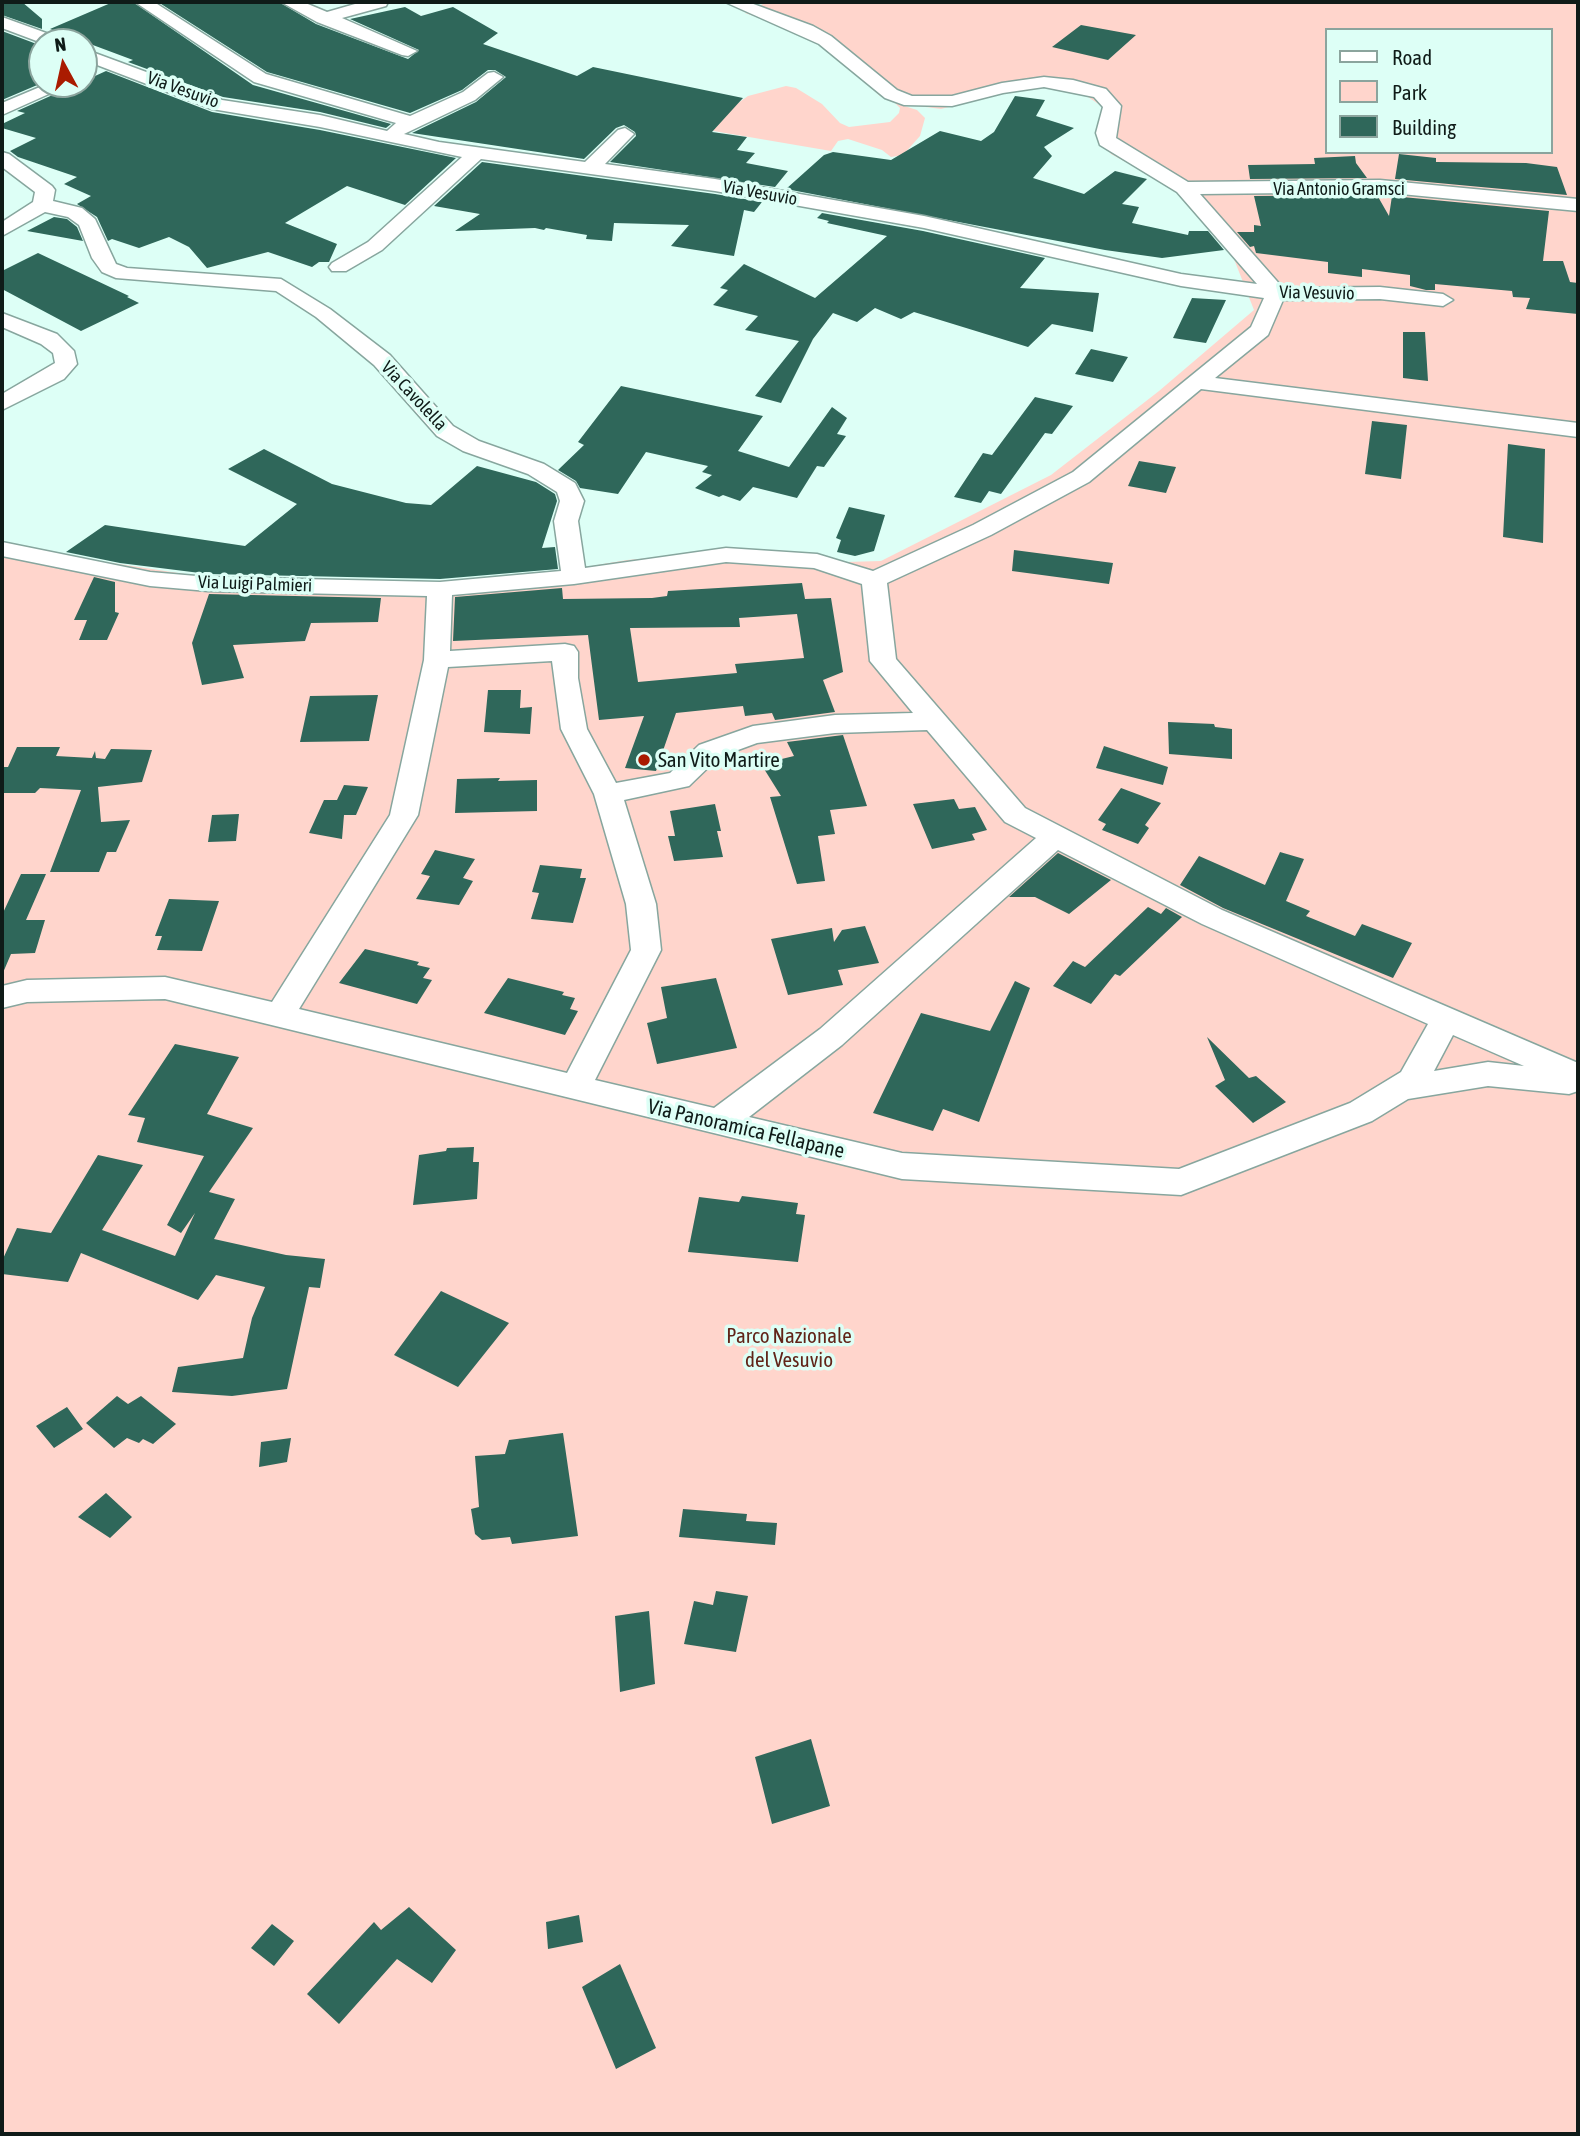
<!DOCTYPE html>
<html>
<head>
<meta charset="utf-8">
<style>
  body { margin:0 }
  #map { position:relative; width:1580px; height:2136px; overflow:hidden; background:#ddfff6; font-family:"Asap Condensed",sans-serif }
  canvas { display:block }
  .frame { position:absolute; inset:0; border:4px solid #0f1b18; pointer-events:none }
  .legend { position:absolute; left:1325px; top:28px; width:228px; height:126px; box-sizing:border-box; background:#ddfff6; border:2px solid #8ba49d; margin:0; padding:9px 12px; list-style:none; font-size:21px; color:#0f1b18 }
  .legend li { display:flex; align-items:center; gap:14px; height:35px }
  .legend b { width:35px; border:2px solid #8ba49d }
  .north { position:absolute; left:28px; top:28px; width:70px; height:70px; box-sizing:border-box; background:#ddfff6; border:2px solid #8ba49d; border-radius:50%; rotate:352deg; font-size:19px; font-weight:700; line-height:28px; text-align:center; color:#0f1b18 }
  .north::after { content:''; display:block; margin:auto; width:24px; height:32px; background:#aa1b00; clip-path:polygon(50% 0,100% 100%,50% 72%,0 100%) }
</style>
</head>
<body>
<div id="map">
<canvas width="1580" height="2136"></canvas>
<div class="frame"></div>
<ul class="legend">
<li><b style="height:9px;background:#fff"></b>Road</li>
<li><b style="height:19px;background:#ffd5cc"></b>Park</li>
<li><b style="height:19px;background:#2f675a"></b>Building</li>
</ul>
<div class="north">N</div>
</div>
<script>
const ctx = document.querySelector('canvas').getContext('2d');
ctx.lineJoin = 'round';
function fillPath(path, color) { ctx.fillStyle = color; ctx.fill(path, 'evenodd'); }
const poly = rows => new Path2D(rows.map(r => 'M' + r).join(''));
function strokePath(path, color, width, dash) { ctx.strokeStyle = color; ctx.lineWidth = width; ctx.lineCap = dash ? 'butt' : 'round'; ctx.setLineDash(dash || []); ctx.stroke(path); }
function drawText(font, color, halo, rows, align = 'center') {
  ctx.font = font + ' "Asap Condensed",sans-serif'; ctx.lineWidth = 7; ctx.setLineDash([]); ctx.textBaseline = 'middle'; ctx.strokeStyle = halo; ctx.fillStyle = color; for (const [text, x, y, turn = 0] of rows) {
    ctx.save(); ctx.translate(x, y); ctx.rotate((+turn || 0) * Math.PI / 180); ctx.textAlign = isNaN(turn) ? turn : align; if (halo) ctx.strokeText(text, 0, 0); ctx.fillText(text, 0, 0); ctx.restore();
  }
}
const green = poly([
  [767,2,1578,2,1578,2134,2,2134,2,542,60,555,211,578,413,583,562,571,627,560,713,553,803,553,846,562,881,561,1051,475,1159,391,1254,310,1232,254,1181,192,1111,154,1097,135,1103,107,1082,93,1049,86,1009,91,941,109,903,104,880,96,828,49,803,33,745,13],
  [1326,30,1550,30,1550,152,1326,152],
  [786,86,796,88,822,104,840,123,849,127,890,122,899,113,900,108,895,103,917,110,925,118,920,136,903,155,891,157,882,150,848,139,838,141,831,151,702,129,748,96]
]);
const building = poly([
  [2,2,22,2,42,19,42,29,2,15],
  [113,2,133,2,253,85,391,124,386,128,320,112,223,97,128,62,133,60,50,29],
  [158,2,279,2,316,24,408,59,419,50,350,19,405,7,421,16,453,7,498,33,483,44,577,76,593,67,743,98,712,132,747,137,737,150,755,153,746,163,788,171,775,187,610,162,636,136,635,132,624,125,616,128,584,159,412,133,476,102,506,77,495,70,488,70,462,90,410,113,267,72],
  [1081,25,1136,35,1108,60,1052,47],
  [2,31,42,46,42,83,2,100],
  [106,71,212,112,320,130,456,158,405,205,347,186,285,223,337,244,329,262,319,262,312,267,268,252,207,268,189,247,169,237,139,248,112,239,108,241,97,217,77,204,91,196,64,184,77,177,18,157,10,151,36,138,2,128,2,124,25,113,17,111,77,84,84,84,84,81],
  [1015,96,1045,100,1036,116,1074,128,1044,147,1052,156,1033,178,1084,194,1115,171,1147,179,1122,204,1139,207,1132,223,1188,235,1189,231,1208,231,1224,250,1162,258,1105,250,786,189,824,155,833,152,891,160,940,131,981,141,994,132],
  [1399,154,1436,158,1436,162,1526,163,1557,167,1567,195,1395,179],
  [1355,156,1356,163,1367,178,1250,179,1248,165,1315,164,1314,158],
  [482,162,715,194,762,202,754,212,744,210,734,256,671,246,689,225,614,223,612,241,586,239,587,235,546,228,544,230,535,228,455,231,480,214,434,206],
  [1377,195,1389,216,1392,196,1549,211,1543,261,1563,261,1570,282,1578,283,1578,314,1526,309,1530,298,1513,297,1512,291,1435,284,1435,290,1426,290,1410,286,1410,275,1362,269,1362,277,1328,273,1328,262,1256,253,1254,246,1250,247,1237,232,1254,232,1254,225,1261,226,1254,196],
  [822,213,923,231,1045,258,1020,288,1099,293,1093,332,1052,324,1028,347,914,312,901,319,875,308,857,322,833,313,813,339,781,403,755,396,799,341,745,330,758,316,713,305,728,290,720,288,744,264,815,298,887,236,827,223,829,221,817,218],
  [54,217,67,219,77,227,83,241,27,231],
  [38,253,129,296,127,297,139,303,81,331,2,289,2,271],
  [1192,298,1226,300,1206,343,1173,338],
  [1403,332,1425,332,1428,381,1403,378],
  [1091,349,1128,357,1113,382,1075,374],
  [621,386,763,416,738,451,789,467,832,407,847,418,837,434,846,436,824,467,817,466,797,498,753,487,740,501,723,495,719,497,695,488,712,475,702,472,708,466,646,452,618,494,580,488,576,481,558,470,584,445,578,442],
  [1035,397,1073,406,1052,434,1045,433,1001,494,989,491,981,503,954,497,983,453,992,455],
  [1372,421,1407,425,1401,479,1365,474],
  [1508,444,1545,449,1543,543,1503,537],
  [264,449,332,484,406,503,431,505,477,466,536,482,555,494,557,501,542,548,555,547,558,569,440,579,208,574,120,563,66,552,105,525,245,546,297,504,228,469],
  [1139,461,1176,467,1166,493,1128,486],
  [849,507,885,515,874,551,855,556,837,552,841,540,836,538],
  [1014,550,1113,563,1109,584,1012,571],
  [94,577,115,582,115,612,119,613,107,640,79,640,87,620,74,620],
  [802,583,805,599,831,598,843,672,823,680,835,712,775,720,772,713,745,716,743,706,676,713,656,771,625,768,644,716,599,720,588,635,453,641,455,597,562,588,563,599,652,598,667,596,668,591],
  [797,614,804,658,735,664,737,673,638,682,630,628,740,627,739,618],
  [209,594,381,598,378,622,311,623,305,641,233,645,244,678,202,685,192,643],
  [488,690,521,690,520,708,532,707,530,734,484,732],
  [378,695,369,741,300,742,310,696],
  [1168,722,1214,724,1215,727,1232,729,1232,759,1169,754],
  [843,735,867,806,830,810,835,834,818,836,825,881,797,884,770,797,781,796,761,764,794,756,787,742],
  [1104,746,1168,767,1163,785,1096,768],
  [17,747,60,747,56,756,92,758,95,751,96,758,105,759,111,749,152,750,142,782,98,787,101,822,130,820,116,852,107,852,99,872,50,872,81,790,40,788,35,793,2,793,2,767,8,767],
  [500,778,498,781,537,780,537,811,455,813,457,779],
  [344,785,368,787,356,815,344,815,342,839,309,833,324,800,337,800],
  [1121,788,1161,803,1145,825,1149,828,1138,844,1102,830,1106,824,1098,820],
  [954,799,959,809,975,807,987,830,972,834,975,840,932,849,913,804],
  [715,804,721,831,717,831,723,857,674,861,668,836,675,836,670,811],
  [239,814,236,841,208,842,212,815],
  [435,850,475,859,463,878,473,881,459,905,416,899,430,876,421,874],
  [1280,852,1304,859,1286,901,1310,911,1306,916,1355,936,1362,924,1412,943,1393,978,1223,908,1180,885,1199,856,1265,885],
  [1058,853,1111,880,1069,914,1035,897,1009,897],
  [540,865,582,869,580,878,586,878,573,923,531,919,539,893,532,892],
  [21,874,46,874,26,920,45,920,35,953,11,954,2,975,2,915],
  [169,899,219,901,202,951,157,950,162,936,155,936],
  [1148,907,1161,914,1166,908,1182,917,1120,976,1115,974,1091,1004,1053,986,1073,961,1085,967],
  [865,926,879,963,838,970,843,985,788,995,771,939,832,928,834,942,842,930],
  [365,949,419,962,417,965,430,968,423,978,432,980,417,1004,339,983],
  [508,978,564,992,562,995,575,998,570,1009,578,1011,565,1035,484,1013],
  [716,978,737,1048,657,1064,647,1023,667,1018,661,987],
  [1015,981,1030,988,979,1122,943,1109,933,1131,873,1113,921,1013,990,1031],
  [1207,1037,1249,1078,1256,1076,1286,1102,1253,1123,1215,1086,1225,1080],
  [175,1044,239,1057,207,1114,253,1128,209,1192,235,1199,214,1239,286,1255,325,1259,320,1288,309,1287,287,1389,232,1396,172,1392,178,1367,243,1358,252,1318,265,1287,216,1275,198,1300,81,1253,68,1282,2,1274,2,1261,17,1228,51,1233,98,1155,143,1165,102,1230,175,1256,195,1213,181,1233,167,1225,204,1156,137,1142,145,1118,128,1115],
  [474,1147,473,1162,479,1162,477,1199,413,1205,419,1155,446,1151,447,1148],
  [742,1196,798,1203,796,1214,805,1215,798,1262,688,1252,699,1197,739,1202],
  [441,1291,509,1323,458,1387,394,1355],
  [117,1396,128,1404,141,1396,176,1424,153,1444,143,1439,139,1443,127,1438,114,1448,86,1423],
  [67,1407,83,1429,54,1448,36,1426],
  [563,1433,578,1536,512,1544,510,1537,482,1540,475,1534,471,1509,479,1507,475,1456,505,1454,509,1440],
  [291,1438,287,1462,259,1467,261,1442],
  [106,1493,132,1517,110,1538,78,1517],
  [683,1509,747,1514,746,1521,777,1523,775,1545,679,1537],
  [716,1591,748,1596,736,1652,684,1644,694,1601,713,1605],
  [649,1611,655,1684,620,1692,615,1616],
  [811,1739,830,1806,772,1824,755,1757],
  [409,1907,456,1950,432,1983,397,1959,339,2024,307,1994,374,1922,381,1930],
  [579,1915,583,1942,548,1949,546,1922],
  [272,1924,294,1941,274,1966,251,1948],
  [620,1964,656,2048,616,2069,582,1987]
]);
const street = poly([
  [135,2,154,2,266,74,410,116,463,92,488,73,494,72,503,77,475,100,404,134,439,142,585,162,618,130,625,128,634,134,605,164,715,179,924,216,1181,274,1257,284,1177,192,1100,145,1096,133,1103,107,1094,97,1044,87,1003,93,952,106,904,105,885,98,819,44,725,2,748,2,813,26,831,36,897,90,912,96,952,96,1002,83,1044,77,1073,80,1106,89,1121,106,1116,138,1188,182,1380,180,1578,199,1578,211,1380,192,1200,194,1283,288,1380,287,1443,294,1453,300,1443,306,1380,299,1283,300,1268,335,1215,378,1578,423,1578,437,1201,389,1089,482,991,535,887,583,896,659,1025,808,1222,910,1578,1063,1578,1091,1569,1094,1488,1086,1408,1099,1372,1121,1181,1195,902,1179,165,999,27,1002,2,1008,2,986,27,980,165,977,272,1002,390,815,424,660,427,596,208,591,150,586,2,556,2,542,150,572,208,577,440,582,561,571,554,521,560,501,557,492,528,474,463,451,437,436,374,365,316,317,276,291,116,278,102,272,92,258,79,225,68,217,45,212,2,236,2,222,33,202,35,192,2,167,2,152,9,154,52,186,55,190,53,201,82,208,95,219,116,264,127,268,281,279,330,309,390,355,453,426,479,441,544,464,575,483,584,501,578,521,585,568,726,548,817,554,873,571,973,525,1073,472,1251,327,1264,298,1181,286,924,228,715,191,481,159,382,250,346,271,332,271,329,267,332,263,368,242,462,157,320,127,212,109,84,60,84,49,222,100,320,115,387,131,396,123,254,82,135,2],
  [726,562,814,568,862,584,870,661,913,713,835,715,753,726,699,745,670,773,616,783,587,729,578,678,578,652,574,646,565,644,450,651,452,595,574,584,726,562],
  [552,661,561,729,594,794,626,904,631,950,567,1073,299,1009,418,815,448,667,552,661],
  [927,730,1005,822,1036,838,820,1029,714,1108,595,1080,661,950,656,904,624,800,689,786,719,757,757,743,835,733,927,730],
  [1058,850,1202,924,1428,1024,1401,1072,1350,1103,1179,1169,902,1153,749,1117,842,1045,1058,850],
  [1453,1035,1524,1066,1488,1062,1434,1071,1453,1035],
  [281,2,303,2,327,12,362,2,388,2,386,6,342,18,417,51,408,56,402,55,317,22,281,2],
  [2,17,60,38,63,42,42,43,2,28,2,17],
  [47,84,71,84,2,115,2,103,47,84],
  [2,313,57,334,74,351,77,364,64,379,2,410,2,394,55,363,53,353,41,344,2,327,2,313]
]);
const markers = [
  [644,760,7,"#aa1b00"]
];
const farStreetnames = [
  ["Via Vesuvio",183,90,20],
  ["Via Antonio Gramsci",1339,189],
  ["Via Vesuvio",760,193,10],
  ["Via Vesuvio",1317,293,1],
  ["Via Cavolella",414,396,47],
  ["Via Luigi Palmieri",255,584,2]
];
const poiNames = [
  ["San Vito Martire",658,760]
];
const streetNames = [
  ["Via Panoramica Fellapane",746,1129,13]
];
const parkNames = [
  ["Parco Nazionale",789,1336],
  ["del Vesuvio",789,1360]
];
fillPath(green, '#ffd5cc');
fillPath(building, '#2f675a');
strokePath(street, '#87a69e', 3);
fillPath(street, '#fff');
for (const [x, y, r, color] of markers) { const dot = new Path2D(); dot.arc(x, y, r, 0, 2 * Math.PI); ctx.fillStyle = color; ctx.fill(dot); strokePath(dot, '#ddfff6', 2.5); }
drawText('18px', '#0f1b18', '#ddfff6', farStreetnames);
drawText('21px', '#0f1b18', '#ddfff6', poiNames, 'left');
drawText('21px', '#0f1b18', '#ddfff6', streetNames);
drawText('21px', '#612418', '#ddfff6', parkNames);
</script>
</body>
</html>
